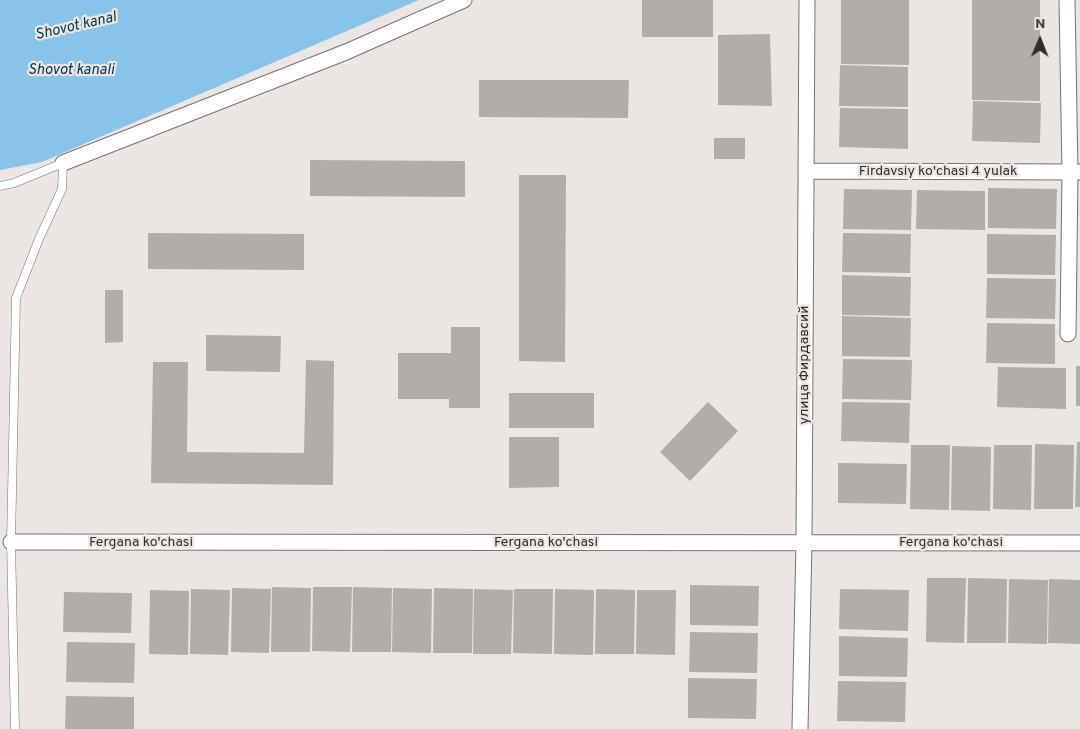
<!DOCTYPE html>
<html>
<head>
<meta charset="utf-8">
<style>
  body { margin:0 }
  #map { position:relative; width:1080px; height:729px; overflow:hidden; background:#ebe6e3; font-family:Overpass,sans-serif }
  canvas { display:block }
  .north { position:absolute; left:1015px; top:15px; width:50px; height:50px; -webkit-text-stroke:4px #ebe6e3; paint-order:stroke; rotate:1deg; font-size:14px; font-weight:700; line-height:20px; text-align:center; color:#302e2d }
  .north::after { content:''; display:block; margin:auto; width:18px; height:22px; background:#302e2d; clip-path:polygon(50% 0,100% 100%,50% 72%,0 100%) }
</style>
</head>
<body>
<div id="map">
<canvas width="1080" height="729"></canvas>
<div class="north">N</div>
</div>
<script>
const ctx = document.querySelector('canvas').getContext('2d');
ctx.lineJoin = 'round';
function fillPath(path, color) { ctx.fillStyle = color; ctx.fill(path, 'evenodd'); }
const poly = rows => new Path2D(rows.map(r => 'M' + r).join(''));
function strokePath(path, color, width, dash) { ctx.strokeStyle = color; ctx.lineWidth = width; ctx.lineCap = dash ? 'butt' : 'round'; ctx.setLineDash(dash || []); ctx.stroke(path); }
function drawText(font, color, halo, rows, align = 'center') {
  ctx.font = font + ' Overpass,sans-serif'; ctx.lineWidth = 4.5; ctx.setLineDash([]); ctx.textBaseline = 'middle'; ctx.strokeStyle = halo; ctx.fillStyle = color; for (const [text, x, y, turn = 0] of rows) {
    ctx.save(); ctx.translate(x, y); ctx.rotate((+turn || 0) * Math.PI / 180); ctx.textAlign = isNaN(turn) ? turn : align; if (halo) ctx.strokeText(text, 0, 0); ctx.fillText(text, 0, 0); ctx.restore();
  }
}
const water = poly([
  [0,0,419,0,42,162,0,170]
]);
const building = poly([
  [642,0,713,0,713,37,642,37],
  [841,0,909,0,909,65,841,64],
  [972,0,1040,0,1040,101,972,100],
  [770,34,772,106,718,105,718,35],
  [840,65,908,67,908,107,839,106],
  [479,80,629,80,628,118,479,117],
  [973,101,1041,103,1040,143,972,141],
  [840,108,908,109,908,149,839,147],
  [714,138,745,138,745,159,714,159],
  [310,160,465,161,465,197,310,196],
  [519,175,566,175,565,362,519,361],
  [988,188,1057,189,1056,229,988,228],
  [844,189,912,190,911,230,843,229],
  [917,190,985,191,985,230,916,229],
  [148,233,304,234,304,270,148,269],
  [843,233,911,234,910,273,842,272],
  [987,234,1056,235,1055,275,987,274],
  [842,275,911,277,910,316,842,315],
  [987,278,1056,279,1055,319,986,318],
  [105,290,123,290,123,342,105,343],
  [842,316,911,318,910,357,842,356],
  [987,323,1055,324,1055,364,986,363],
  [451,327,480,327,480,408,449,408,449,399,398,399,398,353,451,353],
  [206,335,281,336,280,372,206,371],
  [843,359,912,360,911,400,842,399],
  [306,360,334,361,333,485,151,483,153,362,188,362,187,452,304,453],
  [1076,366,1080,366,1080,406,1076,406],
  [998,367,1066,368,1066,409,997,407],
  [509,393,594,393,594,428,509,428],
  [708,402,738,431,690,481,660,452],
  [842,402,910,403,909,443,841,441],
  [509,437,559,437,559,487,509,488],
  [1077,442,1080,442,1080,507,1075,507],
  [1035,444,1074,445,1073,509,1034,509],
  [911,445,950,445,949,510,910,509],
  [994,445,1032,445,1031,510,993,509],
  [952,446,991,447,990,511,951,510],
  [838,463,907,464,906,504,838,503],
  [927,578,966,578,964,643,926,642],
  [968,578,1007,579,1006,643,967,643],
  [1009,579,1048,580,1047,644,1008,643],
  [1049,579,1080,580,1080,644,1048,643],
  [690,585,759,586,758,626,690,625],
  [272,587,311,588,310,652,271,652],
  [313,587,352,587,350,652,312,651],
  [353,587,392,588,391,652,352,652],
  [232,588,271,589,269,653,231,652],
  [393,588,432,589,431,653,392,652],
  [434,588,473,589,472,653,433,653],
  [191,589,230,590,228,655,190,654],
  [474,589,513,590,511,654,473,654],
  [514,589,553,589,552,654,513,653],
  [555,589,594,590,593,655,554,654],
  [596,589,635,590,634,654,595,654],
  [840,589,909,590,908,631,839,629],
  [150,590,189,591,188,655,149,654],
  [637,590,676,590,675,655,636,654],
  [64,592,132,593,131,633,63,632],
  [690,632,758,633,757,673,689,672],
  [839,636,908,638,907,677,839,676],
  [67,642,135,643,134,683,66,682],
  [688,678,757,679,756,719,688,718],
  [838,681,906,682,905,722,837,721],
  [66,696,134,697,134,729,65,729]
]);
const lane = poly([
  [0,186,14,183,63,163,62,189,39,239,16,298,11,542,15,729]
]);
const street = poly([
  [1067,0,1070,172,1068,334],
  [63,163,346,52,464,0],
  [806,171,1079,172],
  [11,542,1080,543],
  [800,729,804,543,807,0]
]);
const streetNames = [
  ["Firdavsiy ko'chasi 4 yulak",938,172],
  ["улица Фирдавсий",805,365,-90],
  ["Fergana ko'chasi",141,543],
  ["Fergana ko'chasi",546,543],
  ["Fergana ko'chasi",951,543]
];
const waterNames = [
  ["Shovot kanal",76,27,-13],
  ["Shovot kanali",71,71]
];
fillPath(water, '#88c4ea');
fillPath(building, '#b2adaa');
strokePath(lane, '#76726f', 9);
strokePath(street, '#76726f', 17);
strokePath(lane, '#fff', 8);
strokePath(street, '#fff', 15);
drawText('14px', '#302e2d', '#ebe6e3', streetNames);
drawText('italic 15px', '#00324b', '#ebe6e3', waterNames);
</script>
</body>
</html>
